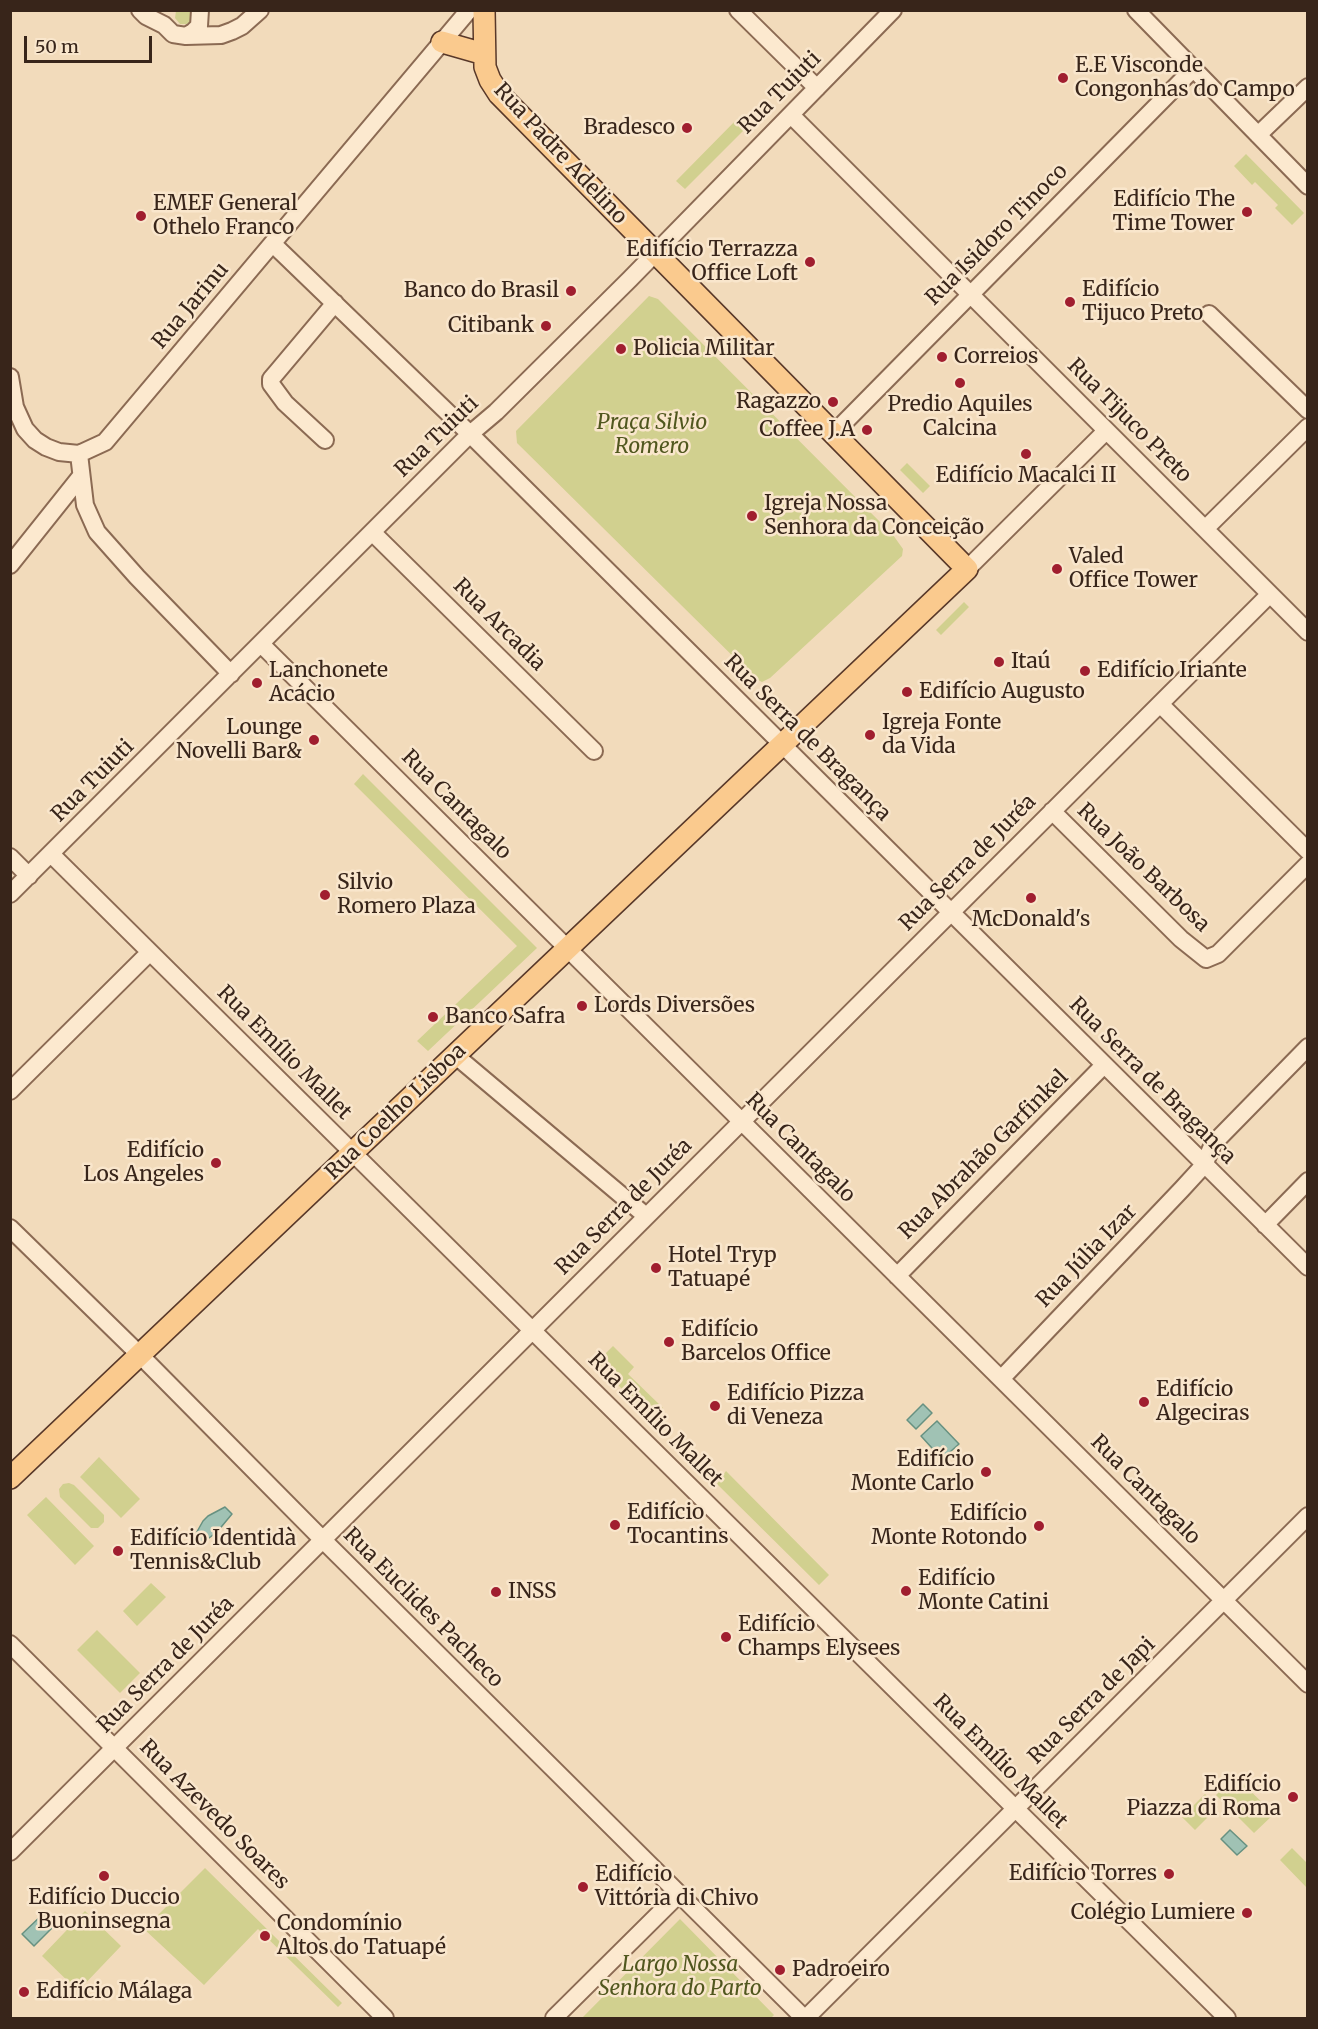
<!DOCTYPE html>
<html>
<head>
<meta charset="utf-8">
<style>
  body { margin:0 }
  #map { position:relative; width:1318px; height:2029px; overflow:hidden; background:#f2dbbb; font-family:Merriweather,serif }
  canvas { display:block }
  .frame { position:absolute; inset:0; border:12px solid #38251a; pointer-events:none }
  .scale { position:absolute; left:24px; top:36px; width:128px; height:27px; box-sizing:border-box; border:3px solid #38251a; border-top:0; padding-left:8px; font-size:18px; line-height:21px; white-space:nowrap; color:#38251a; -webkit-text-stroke:4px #f9e6cc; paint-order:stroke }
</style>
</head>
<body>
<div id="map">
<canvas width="1318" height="2029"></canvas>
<div class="frame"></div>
<div class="scale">50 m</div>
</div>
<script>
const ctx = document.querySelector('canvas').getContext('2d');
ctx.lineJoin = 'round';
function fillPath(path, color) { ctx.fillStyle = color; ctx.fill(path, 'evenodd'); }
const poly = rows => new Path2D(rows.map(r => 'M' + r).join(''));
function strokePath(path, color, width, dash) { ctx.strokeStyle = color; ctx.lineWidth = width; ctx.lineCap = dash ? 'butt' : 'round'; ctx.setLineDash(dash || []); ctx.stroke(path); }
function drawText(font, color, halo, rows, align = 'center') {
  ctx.font = font + ' Merriweather,serif'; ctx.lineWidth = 5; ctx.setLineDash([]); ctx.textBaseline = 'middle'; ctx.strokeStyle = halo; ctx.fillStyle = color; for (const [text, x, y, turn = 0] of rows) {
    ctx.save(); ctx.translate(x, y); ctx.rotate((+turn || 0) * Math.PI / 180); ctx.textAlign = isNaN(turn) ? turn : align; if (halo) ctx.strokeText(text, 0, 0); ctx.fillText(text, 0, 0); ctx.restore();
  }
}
const green = poly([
  [176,11,192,11,192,20,187,24,180,24,175,18],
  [741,115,750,124,685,189,676,181],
  [1246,154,1304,213,1292,225,1275,208,1278,205,1255,182,1252,185,1234,166],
  [649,296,658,299,893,535,903,549,902,556,770,678,762,682,756,679,517,443,516,431],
  [907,463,930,486,923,493,900,470],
  [964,602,969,607,941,635,936,630],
  [363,774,537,948,428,1051,417,1041,517,946,354,784],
  [613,1346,634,1367,628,1374,663,1408,652,1419,596,1363],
  [99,1457,140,1499,121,1518,80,1477],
  [726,1471,829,1575,819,1585,717,1484],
  [69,1483,74,1485,104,1515,104,1522,98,1528,91,1528,60,1497,59,1489,63,1484],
  [46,1497,94,1546,75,1565,27,1515],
  [151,1583,166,1597,137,1626,123,1611],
  [97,1630,140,1673,120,1693,77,1650],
  [1235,1776,1274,1814,1254,1833,1216,1795],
  [1205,1794,1218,1807,1195,1830,1182,1817],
  [1292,1848,1307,1863,1307,1888,1280,1860],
  [205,1868,342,2003,338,2007,258,1929,204,1985,144,1929],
  [85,1911,121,1946,78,1991,42,1956],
  [680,1919,774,2015,771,2018,582,2018]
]);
const water = poly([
  [923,1404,932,1413,916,1429,907,1420,923,1404],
  [937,1421,959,1444,942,1459,921,1436,937,1421],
  [225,1507,232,1514,217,1532,201,1544,194,1537,203,1521,208,1516,225,1507],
  [1230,1830,1247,1846,1237,1855,1221,1839,1230,1830],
  [43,1914,54,1926,34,1946,22,1934,43,1914]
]);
const minor = poly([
  [140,10,146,16,164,25,173,34,186,36,221,35,232,31,242,26,260,10],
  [738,10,817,88],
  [1136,10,1308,186],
  [186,36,193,32,199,26,200,10],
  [791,115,1308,632],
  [1258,135,1308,87],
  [273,244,470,434,1308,1267],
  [1209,314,1308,410],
  [10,377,15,407,25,429,35,440,46,447,59,452,79,454,105,442,469,10],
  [833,434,1193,69],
  [325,440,285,403,271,384,271,379,277,372,335,303],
  [79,454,85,505,97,532,137,577,231,674],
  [1205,529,1308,427],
  [372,532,594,751],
  [10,565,81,476],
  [967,569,1106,431],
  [261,644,1308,1684],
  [1160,704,1308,851],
  [1052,811,1181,939,1206,959,1218,954,1308,864],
  [51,854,1227,2018],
  [10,857,29,876],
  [10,894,470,434,496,412,630,279,893,10],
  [456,1056,646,1216],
  [10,1091,150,952],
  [1265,1225,1308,1181],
  [10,1228,141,1356,323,1540,804,2018],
  [897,1276,1104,1065],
  [1001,1379,1182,1189,1204,1165,1213,1144,1308,1047],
  [10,1644,385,2018],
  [10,1852,1270,594],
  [554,2018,679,1894],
  [806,2018,1308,1516]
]);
const major = poly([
  [442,42,484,54],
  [10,1478,967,569,499,94,490,80,485,67,484,10]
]);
const markers = [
  [1063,78,6,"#a01e2f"],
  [687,128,6,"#a01e2f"],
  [1247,212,6,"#a01e2f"],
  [141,216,6,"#a01e2f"],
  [810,262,6,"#a01e2f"],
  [571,291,6,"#a01e2f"],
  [1070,302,6,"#a01e2f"],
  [546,326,6,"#a01e2f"],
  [621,349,6,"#a01e2f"],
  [942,357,6,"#a01e2f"],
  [960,383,6,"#a01e2f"],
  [833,402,6,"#a01e2f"],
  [867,430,6,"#a01e2f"],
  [1026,454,6,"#a01e2f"],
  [752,516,6,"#a01e2f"],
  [1057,569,6,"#a01e2f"],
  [999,662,6,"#a01e2f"],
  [1085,671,6,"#a01e2f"],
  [257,683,6,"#a01e2f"],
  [907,692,6,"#a01e2f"],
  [870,735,6,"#a01e2f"],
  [314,740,6,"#a01e2f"],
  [325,895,6,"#a01e2f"],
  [1031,898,6,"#a01e2f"],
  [582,1006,6,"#a01e2f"],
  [433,1017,6,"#a01e2f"],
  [216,1163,6,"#a01e2f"],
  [656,1268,6,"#a01e2f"],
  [669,1342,6,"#a01e2f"],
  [1144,1402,6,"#a01e2f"],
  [715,1406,6,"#a01e2f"],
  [986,1472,6,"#a01e2f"],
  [615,1525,6,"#a01e2f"],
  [1039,1526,6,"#a01e2f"],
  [118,1551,6,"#a01e2f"],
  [906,1591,6,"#a01e2f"],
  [496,1592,6,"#a01e2f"],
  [726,1637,6,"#a01e2f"],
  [1293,1797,6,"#a01e2f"],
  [1169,1874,6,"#a01e2f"],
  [104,1876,6,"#a01e2f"],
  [583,1887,6,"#a01e2f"],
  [1247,1913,6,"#a01e2f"],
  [265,1936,6,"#a01e2f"],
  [780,1970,6,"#a01e2f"],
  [24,1992,6,"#a01e2f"]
];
const poiNames = [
  ["E.E Visconde",1075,66],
  ["Congonhas do Campo",1075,90],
  ["Bradesco",675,128,"right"],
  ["Edifício The",1235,200,"right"],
  ["Time Tower",1235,224,"right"],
  ["EMEF General",153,204],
  ["Othelo Franco",153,228],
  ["Edifício Terrazza",798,250,"right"],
  ["Office Loft",798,274,"right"],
  ["Edifício",1082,290],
  ["Tijuco Preto",1082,314],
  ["Banco do Brasil",559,291,"right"],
  ["Citibank",534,326,"right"],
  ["Policia Militar",633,349],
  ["Correios",954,357],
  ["Ragazzo",821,402,"right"],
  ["Predio Aquiles",960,405,"center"],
  ["Calcina",960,429,"center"],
  ["Coffee J.A",855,430,"right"],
  ["Edifício Macalci II",1026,476,"center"],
  ["Igreja Nossa",764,504],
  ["Senhora da Conceição",764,528],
  ["Valed",1069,557],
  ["Office Tower",1069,581],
  ["Itaú",1011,662],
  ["Lanchonete",269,671],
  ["Acácio",269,695],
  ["Edifício Iriante",1097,671],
  ["Edifício Augusto",919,692],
  ["Igreja Fonte",882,723],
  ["da Vida",882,747],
  ["Lounge",302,728,"right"],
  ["Novelli Bar&",302,752,"right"],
  ["Silvio",337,883],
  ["Romero Plaza",337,907],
  ["McDonald's",1031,920,"center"],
  ["Lords Diversões",594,1006],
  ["Banco Safra",445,1017],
  ["Edifício",204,1151,"right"],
  ["Los Angeles",204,1175,"right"],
  ["Hotel Tryp",668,1256],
  ["Tatuapé",668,1280],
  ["Edifício",681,1330],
  ["Barcelos Office",681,1354],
  ["Edifício",1156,1390],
  ["Algeciras",1156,1414],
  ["Edifício Pizza",727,1394],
  ["di Veneza",727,1418],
  ["Edifício",974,1460,"right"],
  ["Monte Carlo",974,1484,"right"],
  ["Edifício",627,1513],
  ["Tocantins",627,1537],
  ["Edifício",1027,1514,"right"],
  ["Monte Rotondo",1027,1538,"right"],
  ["Edifício Identidà",130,1539],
  ["Tennis&Club",130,1563],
  ["Edifício",918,1579],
  ["Monte Catini",918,1603],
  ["INSS",508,1592],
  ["Edifício",738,1625],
  ["Champs Elysees",738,1649],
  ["Edifício",1281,1785,"right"],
  ["Piazza di Roma",1281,1809,"right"],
  ["Edifício Torres",1157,1874,"right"],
  ["Edifício",595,1875],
  ["Vittória di Chivo",595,1899],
  ["Edifício Duccio",104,1898,"center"],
  ["Buoninsegna",104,1922,"center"],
  ["Colégio Lumiere",1235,1913,"right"],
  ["Condomínio",277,1924],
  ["Altos do Tatuapé",277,1948],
  ["Padroeiro",792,1970],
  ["Edifício Málaga",36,1992]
];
const streetNames = [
  ["Rua Tuiuti",780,93,-45],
  ["Rua Padre Adelino",560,154,47],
  ["Rua Isidoro Tinoco",997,235,-45],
  ["Rua Jarinu",191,306,-50],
  ["Rua Tijuco Preto",1129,421,45],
  ["Rua Tuiuti",437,437,-44],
  ["Rua Arcadia",499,625,45],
  ["Rua Serra de Bragança",807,738,45],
  ["Rua Tuiuti",93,781,-45],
  ["Rua Cantagalo",456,805,45],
  ["Rua Serra de Juréa",968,863,-45],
  ["Rua João Barbosa",1143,868,44],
  ["Rua Emílio Mallet",284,1053,45],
  ["Rua Serra de Bragança",1152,1081,45],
  ["Rua Coelho Lisboa",396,1112,-44],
  ["Rua Cantagalo",800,1148,45],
  ["Rua Abrahão Garfinkel",984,1155,-45],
  ["Rua Serra de Juréa",624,1207,-45],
  ["Rua Júlia Izar",1087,1256,-46],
  ["Rua Emílio Mallet",655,1420,45],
  ["Rua Cantagalo",1145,1490,45],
  ["Rua Euclides Pacheco",423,1608,45],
  ["Rua Serra de Juréa",166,1665,-45],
  ["Rua Serra de Japi",1092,1701,-45],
  ["Rua Emílio Mallet",1000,1762,45],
  ["Rua Azevedo Soares",214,1815,45]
];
const parkNames = [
  ["Praça Silvio",652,423],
  ["Romero",652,447],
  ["Largo Nossa",680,1965],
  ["Senhora do Parto",680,1989]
];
fillPath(green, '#d1d08f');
fillPath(water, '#a0c2b4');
strokePath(water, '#679181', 1.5);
strokePath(minor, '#8b6a53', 20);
strokePath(major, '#583829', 24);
strokePath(minor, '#fce9cf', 16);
strokePath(major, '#faca8e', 21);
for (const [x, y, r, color] of markers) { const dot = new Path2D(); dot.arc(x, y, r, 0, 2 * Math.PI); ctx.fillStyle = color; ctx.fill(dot); strokePath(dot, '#f9e6cc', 2); }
drawText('21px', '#38251a', '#f9e6cc', poiNames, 'left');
drawText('21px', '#38251a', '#f9e6cc', streetNames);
drawText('italic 21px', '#50571e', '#f9e6cc', parkNames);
</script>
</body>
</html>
